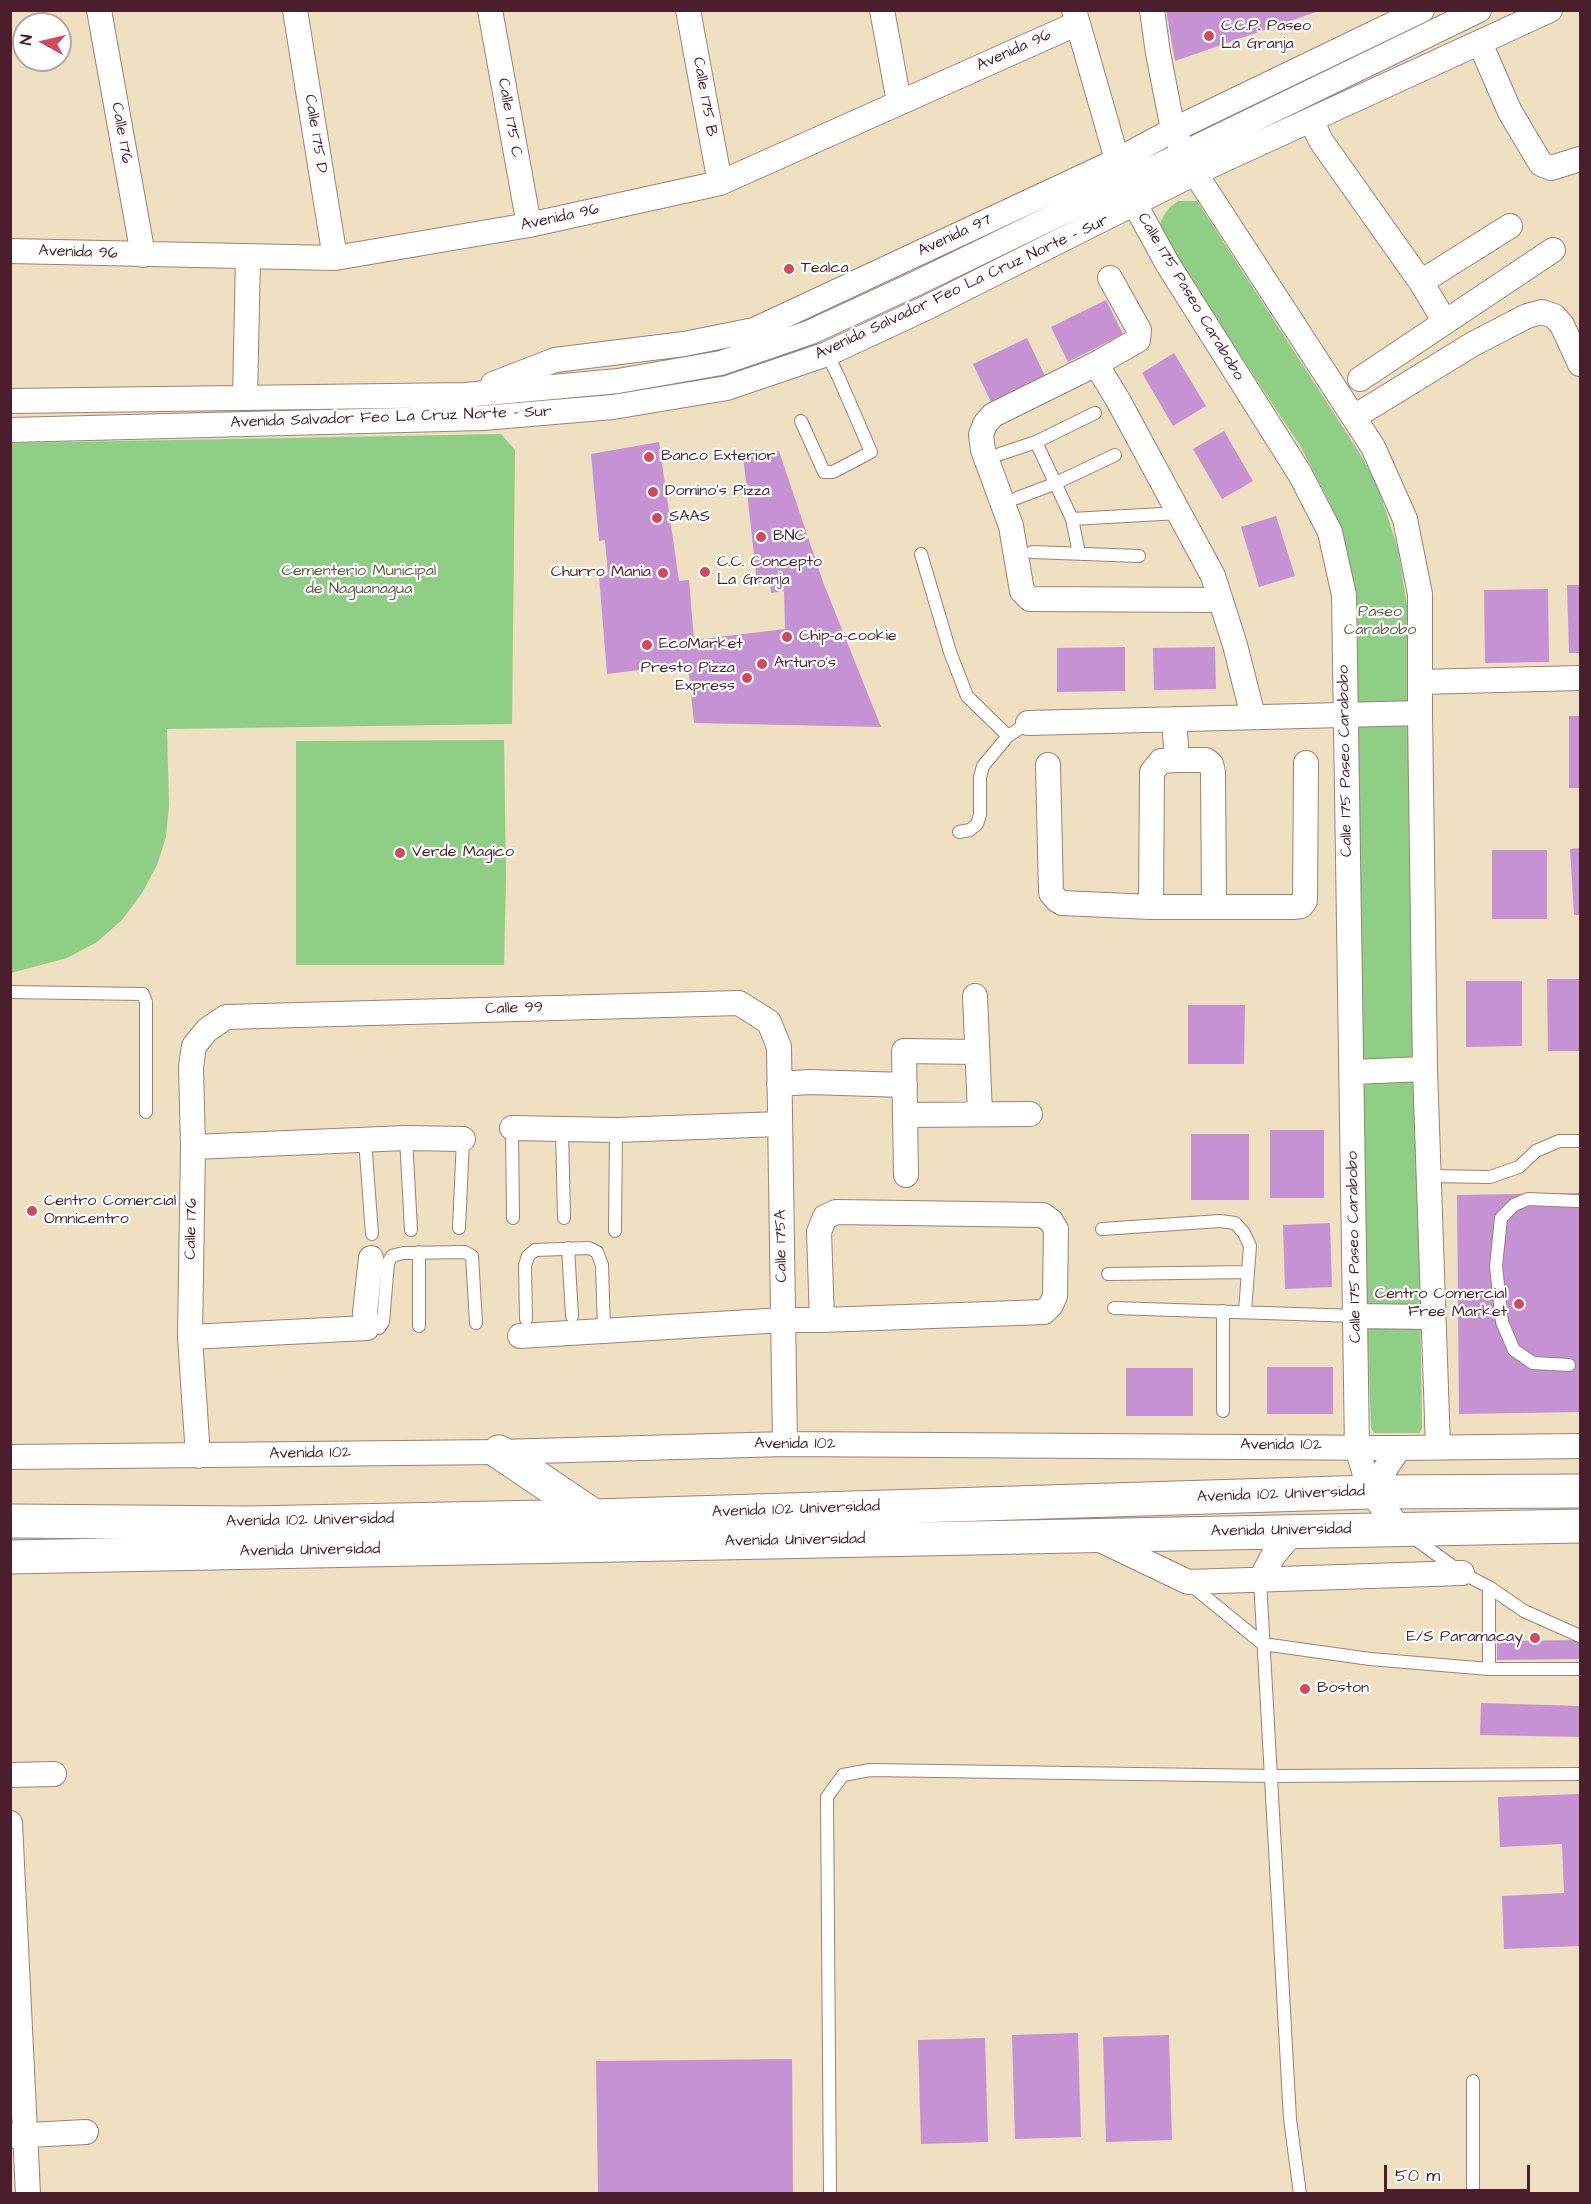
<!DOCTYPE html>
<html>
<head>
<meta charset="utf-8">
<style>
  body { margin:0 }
  #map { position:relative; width:1591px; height:2204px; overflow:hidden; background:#efe0c1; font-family:"Architects Daughter",sans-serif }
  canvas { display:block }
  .frame { position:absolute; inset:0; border:12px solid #4a1f2b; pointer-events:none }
  .north { position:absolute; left:12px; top:12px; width:60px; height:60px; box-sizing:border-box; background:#fff; border:2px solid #b7a5aa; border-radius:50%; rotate:278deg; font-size:16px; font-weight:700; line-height:24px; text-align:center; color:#4a1f2b }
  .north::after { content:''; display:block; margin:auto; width:21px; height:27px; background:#d1495b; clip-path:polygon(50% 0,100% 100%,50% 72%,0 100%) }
  .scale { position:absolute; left:1384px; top:2165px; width:146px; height:27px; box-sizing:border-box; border:3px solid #4a1f2b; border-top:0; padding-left:8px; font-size:18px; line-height:21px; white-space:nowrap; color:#4a1f2b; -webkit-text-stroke:4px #fff; paint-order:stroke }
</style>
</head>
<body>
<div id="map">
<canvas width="1591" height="2204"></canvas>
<div class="frame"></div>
<div class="north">N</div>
<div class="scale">50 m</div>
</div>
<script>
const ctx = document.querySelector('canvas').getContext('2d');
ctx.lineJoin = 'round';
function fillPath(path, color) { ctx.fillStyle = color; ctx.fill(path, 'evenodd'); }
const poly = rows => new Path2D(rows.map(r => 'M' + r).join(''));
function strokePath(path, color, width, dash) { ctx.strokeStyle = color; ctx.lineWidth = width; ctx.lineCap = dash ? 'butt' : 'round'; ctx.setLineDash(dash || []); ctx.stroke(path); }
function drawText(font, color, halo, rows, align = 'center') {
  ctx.font = font + ' "Architects Daughter",sans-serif'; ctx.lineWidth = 4.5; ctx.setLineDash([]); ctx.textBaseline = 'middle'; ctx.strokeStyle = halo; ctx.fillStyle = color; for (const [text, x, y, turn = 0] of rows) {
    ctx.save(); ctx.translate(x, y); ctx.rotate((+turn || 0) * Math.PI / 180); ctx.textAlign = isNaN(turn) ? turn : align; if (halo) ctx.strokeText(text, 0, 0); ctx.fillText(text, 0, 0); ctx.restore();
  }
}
const green = poly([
  [1178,201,1197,201,1362,457,1378,487,1398,549,1407,605,1412,760,1422,1428,1419,1433,1374,1433,1371,1428,1341,540,1330,503,1301,447,1160,234,1160,224,1164,215,1170,207],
  [501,434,515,450,512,724,167,729,169,806,166,837,157,865,142,893,122,920,97,942,67,958,11,973,11,443],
  [504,740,506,878,504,965,296,965,296,741]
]);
const building = poly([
  [1166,10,1319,10,1319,11,1175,61],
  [1106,300,1123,334,1068,362,1051,327],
  [1027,338,1045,376,991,402,973,364],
  [1174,353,1206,406,1173,426,1142,373],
  [1224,431,1253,481,1222,499,1193,449],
  [659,442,679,581,689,580,694,640,785,629,784,591,771,593,770,581,757,583,743,455,779,451,823,582,881,727,694,723,688,664,607,674,599,576,608,575,605,540,599,541,591,454],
  [1276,516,1295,576,1259,587,1241,527],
  [1567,585,1580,585,1580,653,1569,653],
  [1548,589,1549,662,1485,663,1484,590],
  [1125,647,1125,691,1057,692,1057,648],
  [1215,647,1216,689,1154,690,1153,648],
  [1569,716,1580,716,1580,788,1569,788],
  [1580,848,1580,915,1574,915,1570,849],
  [1492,850,1547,850,1547,919,1492,919],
  [1547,979,1580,979,1580,1051,1548,1051],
  [1466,981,1522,981,1522,1046,1466,1047],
  [1188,1005,1245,1005,1244,1064,1188,1064],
  [1270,1130,1324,1130,1324,1198,1270,1198],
  [1191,1134,1249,1134,1249,1200,1191,1200],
  [1580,1193,1580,1412,1459,1414,1457,1195],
  [1330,1223,1332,1287,1285,1289,1283,1225],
  [1267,1367,1333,1367,1333,1414,1267,1414],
  [1126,1368,1193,1368,1193,1416,1126,1416],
  [1580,1640,1580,1659,1497,1660,1497,1641],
  [1481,1703,1580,1706,1580,1737,1480,1735],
  [1580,1794,1580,1946,1504,1949,1502,1896,1564,1893,1562,1844,1500,1847,1498,1797],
  [1078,2033,1081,2137,1015,2139,1012,2035],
  [1169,2035,1172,2140,1106,2142,1103,2037],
  [985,2038,988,2142,921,2144,918,2040],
  [792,2059,793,2194,598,2194,596,2061]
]);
const lane = poly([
  [801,421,824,472,833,472,871,452,839,378,827,354],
  [1036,442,1072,519,1179,513],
  [1000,454,1036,442,1095,413],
  [1017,498,1054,484,1115,455],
  [1072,519,1079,553],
  [1032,552,1139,556],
  [921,554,950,652,967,696,1008,736],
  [959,832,970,830,977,824,980,815,980,777,983,766,1008,736,1028,723],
  [10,992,143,994,146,1002,146,1112],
  [512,1128,513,1218],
  [562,1129,564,1218],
  [406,1138,411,1230],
  [365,1140,372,1234],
  [1428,1176,1490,1177,1519,1167,1536,1151,1559,1141,1580,1141],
  [459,1228,463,1139],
  [1102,1229,1220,1221,1235,1223,1244,1233,1250,1246,1245,1311],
  [615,1231,616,1130],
  [568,1248,572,1316],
  [419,1252,419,1326],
  [1108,1274,1248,1272],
  [1114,1308,1356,1316],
  [1223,1311,1223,1411],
  [526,1319,525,1265,528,1256,535,1250,589,1248,597,1252,602,1265,604,1330],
  [367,1328,379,1328,383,1322,388,1263,392,1256,403,1253,465,1252,472,1256,476,1323],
  [1569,1365,1533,1363,1514,1350,1502,1322,1496,1266,1501,1218,1514,1205,1528,1199,1577,1201],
  [1411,1536,1462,1573,1489,1587,1489,1669,1580,1669],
  [1260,1580,1290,2119,1300,2194],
  [1191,1585,1263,1644,1370,1659,1489,1669],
  [1489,1587,1524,1611,1580,1636],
  [830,2194,827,1797,843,1775,870,1770,1271,1776,1580,1774],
  [1473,2194,1473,2081]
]);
const street = poly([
  [99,10,143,255],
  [295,10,335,258],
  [490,10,529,225],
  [688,10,720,183],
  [882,10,899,102],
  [1074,10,1124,184,1167,263,1300,474,1330,532,1344,595,1357,1447,1370,1492,1400,1528],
  [1152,10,1158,53,1173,130,1195,173,1373,447,1405,519,1420,594,1420,713,1425,1069,1438,1447],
  [1480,43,1510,112,1541,164,1551,168,1580,159],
  [1311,120,1321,141,1421,282,1510,226],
  [10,251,335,258,529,225,720,183,1076,24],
  [1110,278,1139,330,1138,340,1096,364,993,415,985,424,981,435,983,450,1011,526,1022,591,1030,599,1220,600],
  [1421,282,1445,322],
  [1096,364,1118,400,1213,576,1235,645,1253,716],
  [1360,379,1553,250],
  [493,384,555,360,684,344,754,330,1118,160,1173,130,1422,10],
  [245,398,248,257],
  [10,401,465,395,618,381,721,363,811,332,917,283,1479,10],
  [1354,417,1473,344,1527,316,1542,312,1554,316,1562,325,1580,364],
  [10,430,483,418,613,407,727,388,827,354,928,307,1195,173,1550,10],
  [1420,682,1580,678],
  [1028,723,1420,713],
  [1177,760,1206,760,1211,764,1213,772,1214,907],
  [1048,765,1051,893,1057,900,1062,903,1151,907,1293,907,1301,906,1305,901,1306,763],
  [1151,907,1152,772,1161,761,1177,760,1174,719],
  [975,996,980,1114],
  [1352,1072,1425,1069],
  [779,1084,809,1082,905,1085],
  [905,1115,1030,1114],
  [512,1128,616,1130,780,1124],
  [193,1147,406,1138,463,1139],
  [906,1175,904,1051,977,1052],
  [1356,1316,1432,1317],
  [520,1336,783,1320,822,1320,1044,1312,1051,1305,1055,1296,1056,1229,1051,1221,1043,1215,836,1212,825,1217,819,1232,822,1320],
  [190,1337,367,1328,365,1312,371,1258],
  [198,1456,190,1337,193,1147,191,1067,194,1046,207,1030,226,1017,739,1003,769,1022,779,1047,785,1444],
  [10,1457,499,1452,785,1444,1399,1448,1580,1446],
  [1370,1492,1399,1448],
  [1096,1538,1188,1582,1462,1573],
  [1260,1580,1273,1556,1287,1539,1300,1530],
  [10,1775,54,1774],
  [10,1823,28,2194],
  [10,2136,86,2132]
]);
const secondary = poly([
  [499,1452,594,1516],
  [10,1521,250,1523,594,1516,1370,1492,1580,1491],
  [10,1557,1580,1526]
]);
const markers = [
  [1209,36,6,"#d1495b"],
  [789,269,6,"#d1495b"],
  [649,457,6,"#d1495b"],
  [653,492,6,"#d1495b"],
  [657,518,6,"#d1495b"],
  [761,537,6,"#d1495b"],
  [705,572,6,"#d1495b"],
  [663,573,6,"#d1495b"],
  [787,637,6,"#d1495b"],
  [647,645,6,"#d1495b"],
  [762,664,6,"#d1495b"],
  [747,678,6,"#d1495b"],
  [400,853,6,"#d1495b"],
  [32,1211,6,"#d1495b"],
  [1519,1304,6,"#d1495b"],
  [1535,1638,6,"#d1495b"],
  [1305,1689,6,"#d1495b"]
];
const poiNames = [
  ["C.C.P. Paseo",1221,27],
  ["La Granja",1221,45],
  ["Tealca",801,269],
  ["Banco Exterior",661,457],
  ["Domino's Pizza",665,492],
  ["SAAS",669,518],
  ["BNC",773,537],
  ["C.C. Concepto",717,563],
  ["La Granja",717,581],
  ["Churro Mania",651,573,"right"],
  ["Chip-a-cookie",799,637],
  ["EcoMarket",659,645],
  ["Arturo's",774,664],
  ["Presto Pizza",735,669,"right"],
  ["Express",735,687,"right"],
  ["Verde Magico",412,853],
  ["Centro Comercial",44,1202],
  ["Omnicentro",44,1220],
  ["Centro Comercial",1507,1295,"right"],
  ["Free Market",1507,1313,"right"],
  ["E/S Paramacay",1523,1638,"right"],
  ["Boston",1317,1689]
];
const streetNames = [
  ["Avenida 96",1014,51,-24],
  ["Calle 175 B",704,97,80],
  ["Calle 175 C",509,118,80],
  ["Calle 176",121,133,80],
  ["Calle 175 D",315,134,81],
  ["Avenida 96",560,218,-12],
  ["Avenida 97",955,236,-25],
  ["Avenida 96",78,253,2],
  ["Avenida Salvador Feo La Cruz Norte - Sur",962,288,-25],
  ["Calle 175 Paseo Carabobo",1190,297,59],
  ["Avenida Salvador Feo La Cruz Norte - Sur",391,418,-2],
  ["Calle 175 Paseo Carabobo",1346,761,-91],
  ["Calle 99",514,1009,-2],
  ["Calle 176",192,1229,-89],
  ["Calle 175A",782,1246,-91],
  ["Calle 175 Paseo Carabobo",1355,1247,-91],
  ["Avenida 102",795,1445],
  ["Avenida 102",1281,1446],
  ["Avenida 102",310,1454,-1],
  ["Avenida 102 Universidad",1281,1495,-2],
  ["Avenida 102 Universidad",796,1510,-2],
  ["Avenida 102 Universidad",310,1521,-1],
  ["Avenida Universidad",1281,1531,-1],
  ["Avenida Universidad",795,1541,-1],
  ["Avenida Universidad",310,1551,-1]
];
const parkNames = [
  ["Cementerio Municipal",359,572],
  ["de Naguanagua",359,590],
  ["Paseo",1380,613],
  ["Carabobo",1380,631]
];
fillPath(green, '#8ece85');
fillPath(building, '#c592d4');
strokePath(lane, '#9c8076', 14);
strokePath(street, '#9c8076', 26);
strokePath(secondary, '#9c8076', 35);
strokePath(lane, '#fff', 12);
strokePath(street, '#fff', 24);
strokePath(secondary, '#fff', 33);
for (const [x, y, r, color] of markers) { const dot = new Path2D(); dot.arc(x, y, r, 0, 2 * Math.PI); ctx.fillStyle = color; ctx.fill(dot); strokePath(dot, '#fff', 2); }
drawText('16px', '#4a1f2b', '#fff', poiNames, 'left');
drawText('16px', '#4a1f2b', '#fff', streetNames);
drawText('16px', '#625c4a', '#fff', parkNames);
</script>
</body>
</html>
